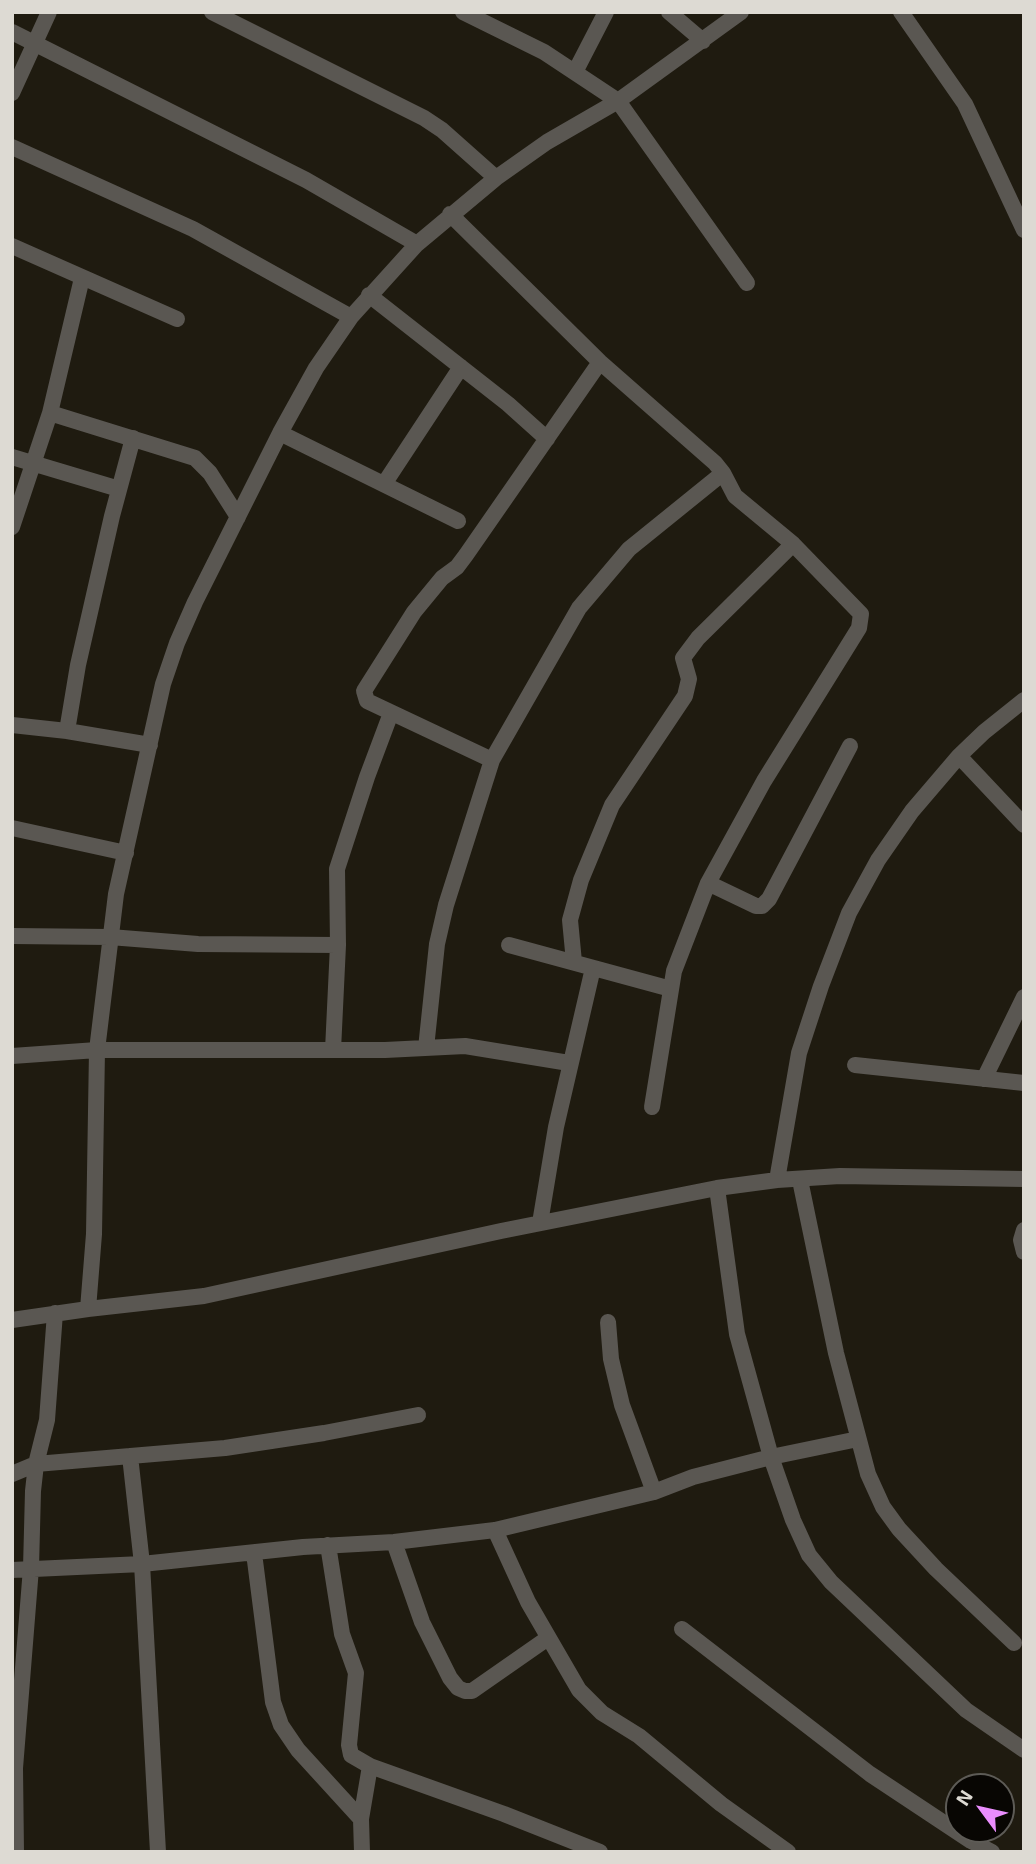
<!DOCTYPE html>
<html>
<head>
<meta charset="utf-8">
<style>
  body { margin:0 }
  #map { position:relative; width:1036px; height:1864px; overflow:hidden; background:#1f1b10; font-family:"Exo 2",sans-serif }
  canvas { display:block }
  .frame { position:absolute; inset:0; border:14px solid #dddad3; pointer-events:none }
  .north { position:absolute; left:945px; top:1773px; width:70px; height:70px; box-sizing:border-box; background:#080603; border:2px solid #5d5b56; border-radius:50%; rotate:303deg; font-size:19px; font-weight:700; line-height:28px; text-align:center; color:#dddad3 }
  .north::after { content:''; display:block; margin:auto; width:24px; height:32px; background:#ea8dfd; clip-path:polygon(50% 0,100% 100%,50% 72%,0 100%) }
</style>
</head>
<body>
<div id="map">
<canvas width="1036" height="1864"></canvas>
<div class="frame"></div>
<div class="north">N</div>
</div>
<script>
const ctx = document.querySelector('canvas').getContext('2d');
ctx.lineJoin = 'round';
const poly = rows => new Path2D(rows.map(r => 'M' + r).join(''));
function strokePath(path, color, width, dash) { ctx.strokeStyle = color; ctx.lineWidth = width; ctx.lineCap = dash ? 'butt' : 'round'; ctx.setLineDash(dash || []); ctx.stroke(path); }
const minor = poly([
  [212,12,424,118,442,130,496,178],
  [463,12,544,52,618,101,747,283],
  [669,12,703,41],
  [901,12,965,104,1024,230],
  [12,32,306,180,417,244],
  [575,72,606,12],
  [12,93,49,12],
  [12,147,193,229,351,317],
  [450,214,600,362,715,463,723,473,735,496,793,544,861,614,859,628,764,781,708,883,674,971,652,1107],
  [12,246,177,319],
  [369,295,508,404,547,439],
  [50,413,195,458,210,473,238,517],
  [280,433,458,521],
  [12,457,119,489],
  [384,484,461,367],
  [12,527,50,413,82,278],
  [12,725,67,731,150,745],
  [67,731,78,665,112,516,133,438],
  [959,756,1024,825],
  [492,760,367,701,364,691,414,612,442,578,457,567,466,555,600,362],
  [12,828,126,853],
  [708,883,756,906,762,906,769,899,850,746],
  [12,936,110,937,198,944,338,945],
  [509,945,671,989],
  [574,962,570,920,581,880,612,805,685,696,689,679,683,658,698,638,793,544],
  [426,1048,437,944,446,905,492,760,579,608,629,549,723,473],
  [333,1050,338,945,337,869,367,777,391,713],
  [12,1056,97,1050,385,1050,465,1046,569,1063],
  [855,1065,1024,1083],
  [984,1079,1024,997],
  [777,1180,799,1053,821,986,849,913,878,860,912,811,959,756,984,732,1024,700],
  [800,1180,836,1353,868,1474,883,1507,899,1529,936,1569,1014,1643],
  [717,1188,737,1334,771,1457,793,1520,809,1555,831,1582,966,1710,1024,1750],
  [540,1223,556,1127,593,968],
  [1024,1230,1021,1240,1024,1252],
  [88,1309,94,1234,97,1050,116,894,163,684,177,643,195,602,280,433,316,368,351,317,417,244,496,178,547,142,618,101,741,12],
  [12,1320,88,1309,204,1296,501,1231,717,1188,777,1180,840,1176,1024,1179],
  [608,1322,611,1359,622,1405,654,1492],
  [130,1456,142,1564,158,1852],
  [12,1474,36,1464,225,1448,324,1433,418,1415],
  [495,1530,528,1602,579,1690,602,1713,639,1736,721,1804,788,1852],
  [394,1542,422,1622,450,1678,458,1688,465,1691,472,1691,548,1638],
  [328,1545,342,1634,356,1673,349,1745,351,1755,370,1766,504,1814,600,1852],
  [254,1553,273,1702,281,1725,298,1750,361,1819],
  [12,1570,142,1564,303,1547,394,1542,495,1530,654,1492,693,1477,771,1457,858,1439],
  [682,1629,870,1774,971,1841,992,1852],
  [16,1852,15,1768,31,1568,33,1491,36,1464,47,1420,55,1313],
  [362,1852,361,1819,370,1766]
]);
strokePath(minor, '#5a5752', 16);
</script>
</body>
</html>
